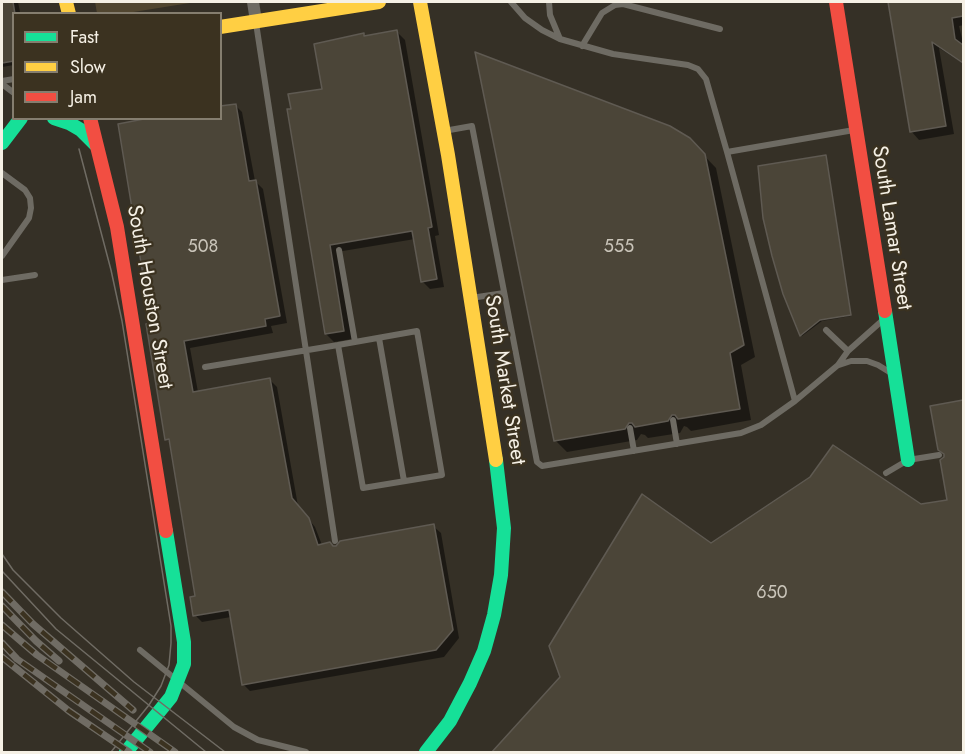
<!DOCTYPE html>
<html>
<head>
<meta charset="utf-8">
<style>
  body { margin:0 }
  #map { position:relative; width:965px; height:754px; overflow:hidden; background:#353026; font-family:Jost,sans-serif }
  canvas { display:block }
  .frame { position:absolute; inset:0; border:3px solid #f5f0e5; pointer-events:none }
  .legend { position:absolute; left:12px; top:12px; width:210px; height:108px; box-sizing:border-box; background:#3b3220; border:2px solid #857e6f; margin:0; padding:8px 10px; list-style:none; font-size:18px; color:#f5f0e5 }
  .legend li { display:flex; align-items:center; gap:12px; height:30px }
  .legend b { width:30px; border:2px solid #857e6f }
</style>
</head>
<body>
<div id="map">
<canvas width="965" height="754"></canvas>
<div class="frame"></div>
<ul class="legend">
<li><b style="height:8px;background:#16e098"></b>Fast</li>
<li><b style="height:8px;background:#ffcf43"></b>Slow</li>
<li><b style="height:8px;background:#f24e42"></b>Jam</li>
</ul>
</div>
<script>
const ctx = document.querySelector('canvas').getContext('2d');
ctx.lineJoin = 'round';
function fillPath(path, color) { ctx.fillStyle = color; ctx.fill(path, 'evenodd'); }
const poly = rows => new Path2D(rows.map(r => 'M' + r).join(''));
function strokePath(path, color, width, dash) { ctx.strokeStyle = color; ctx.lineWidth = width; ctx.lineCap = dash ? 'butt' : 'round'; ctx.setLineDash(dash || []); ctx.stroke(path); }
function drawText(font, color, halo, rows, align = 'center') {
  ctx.font = font + ' Jost,sans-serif'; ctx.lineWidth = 4.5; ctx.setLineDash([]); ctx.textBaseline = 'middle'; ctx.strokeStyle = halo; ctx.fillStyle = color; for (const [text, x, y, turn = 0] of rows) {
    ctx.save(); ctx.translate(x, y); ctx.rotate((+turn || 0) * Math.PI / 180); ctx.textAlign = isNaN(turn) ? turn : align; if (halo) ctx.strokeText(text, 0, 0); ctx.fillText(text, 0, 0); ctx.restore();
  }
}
const green = poly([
  [95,2,196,2,121,14,97,13]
]);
const shadow = poly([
  [2,2,18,2,20,12,14,14,14,65,2,67],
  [889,2,964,2,964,25,959,26,964,47,964,64,939,48,954,134,919,140,911,131],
  [397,32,405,40,439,235,435,236,444,287,430,289,422,281,415,239,337,252,352,339,334,342,326,334,324,90,363,35,366,37],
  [235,105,242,112,255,181,263,189,287,323,271,326,273,333,190,348,198,392,270,380,277,387,298,506,315,527,322,545,333,547,433,526,441,533,459,638,444,657,250,691,243,684,231,617,202,622,195,615,197,597,171,443,167,439,153,325,220,118],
  [689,140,716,168,755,357,741,365,751,420,691,431,687,427,684,426,680,433,648,438,645,435,641,434,637,440,567,452,555,440],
  [826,157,851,316,822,321,802,336,785,294],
  [964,402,964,752,493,752,711,544,949,501,945,455,932,408]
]);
const building = poly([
  [2,2,13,2,15,14,14,14,14,61,2,63,2,2],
  [888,2,963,2,963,16,952,18,955,39,963,45,963,63,932,42,946,126,910,132,888,2],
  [397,30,432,227,428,228,437,279,421,282,412,231,330,245,344,331,325,334,287,109,291,109,288,94,322,89,314,44,364,33,364,36,397,30],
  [475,52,670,126,690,138,705,154,744,345,730,353,740,409,678,419,675,415,672,415,668,421,635,427,632,423,629,423,625,429,554,441,475,52],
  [236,104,249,181,256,180,280,316,265,319,266,326,184,341,193,392,270,378,292,498,309,518,318,545,330,542,333,546,336,546,340,541,434,524,453,630,436,650,242,685,229,610,193,616,190,597,195,596,169,439,165,440,146,324,151,323,118,124,149,118,220,118,220,106,236,104],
  [826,155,851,315,820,320,800,336,783,294,772,256,763,218,758,166,826,155],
  [963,400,963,753,491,753,560,677,549,646,642,494,711,543,810,477,833,445,921,504,947,500,940,460,944,457,944,454,938,450,930,406,963,400]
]);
const lane = poly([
  [511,2,525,18,542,30,560,39,613,54,688,65,698,69,706,79,727,152,795,401],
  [549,2,550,15,560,39],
  [256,23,335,541],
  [582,46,602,13,615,5,623,4,720,29],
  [2,81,14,79],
  [2,84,14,93],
  [444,131,472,126,537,462,542,466,741,433,761,425,795,401,838,365,848,351,884,319],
  [727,152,854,130],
  [2,173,25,190,30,198,31,208,29,218,2,256],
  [339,250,355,342],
  [2,280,35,275],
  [471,298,504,293],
  [826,330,848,351],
  [379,338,404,481],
  [839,365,851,361,867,361,878,365,891,373],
  [205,367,338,345,355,342,417,331,442,475,363,488,338,345],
  [673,420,677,444],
  [630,428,634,451],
  [886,473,908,460,939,455],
  [140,650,234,727,258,740,306,752]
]);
const street = poly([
  [253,2,256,21]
]);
const fast = poly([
  [54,118,69,123,81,130,95,144],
  [2,143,21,118],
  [885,311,908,460],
  [126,752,171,697,184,664,184,642,166,531],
  [426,752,450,721,470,683,484,651,494,615,501,575,504,528,496,460]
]);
const slow = poly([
  [66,2,69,14],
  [420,2,448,155,496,460],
  [220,27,379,2]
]);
const jam = poly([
  [836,2,885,311],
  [90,118,117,227,166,531]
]);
const tram = poly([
  [79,149,111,270,122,321,171,626,171,643,169,665,161,686,149,705,111,752],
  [2,554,13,570,61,618,134,682,225,752],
  [2,571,56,629,206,752]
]);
const rail = poly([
  [2,592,33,624,133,710],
  [2,606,36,641,59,661],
  [2,625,37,655,175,752],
  [2,643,17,659,150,752],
  [2,657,69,711,129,752]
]);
const numberNames = [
  ["508",203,248],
  ["555",619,248],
  ["650",772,594]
];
const streetNames = [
  ["South Lamar Street",891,228,81],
  ["South Houston Street",149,297,80],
  ["South Market Street",504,380,81]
];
fillPath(green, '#514630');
fillPath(shadow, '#0007');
fillPath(building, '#4b4538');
strokePath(building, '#5f5a52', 1.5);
strokePath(lane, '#6e6b63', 6);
strokePath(street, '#6e6b63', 12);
strokePath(fast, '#16e098', 14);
strokePath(slow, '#ffcf43', 14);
strokePath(jam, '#f24e42', 14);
strokePath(tram, '#706c64', 1.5);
strokePath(rail, '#706c64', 7);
strokePath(rail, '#3b3220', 4.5, [14]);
drawText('18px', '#cac5ba', null, numberNames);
drawText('21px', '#f5f0e5', '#3b3220', streetNames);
</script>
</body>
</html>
